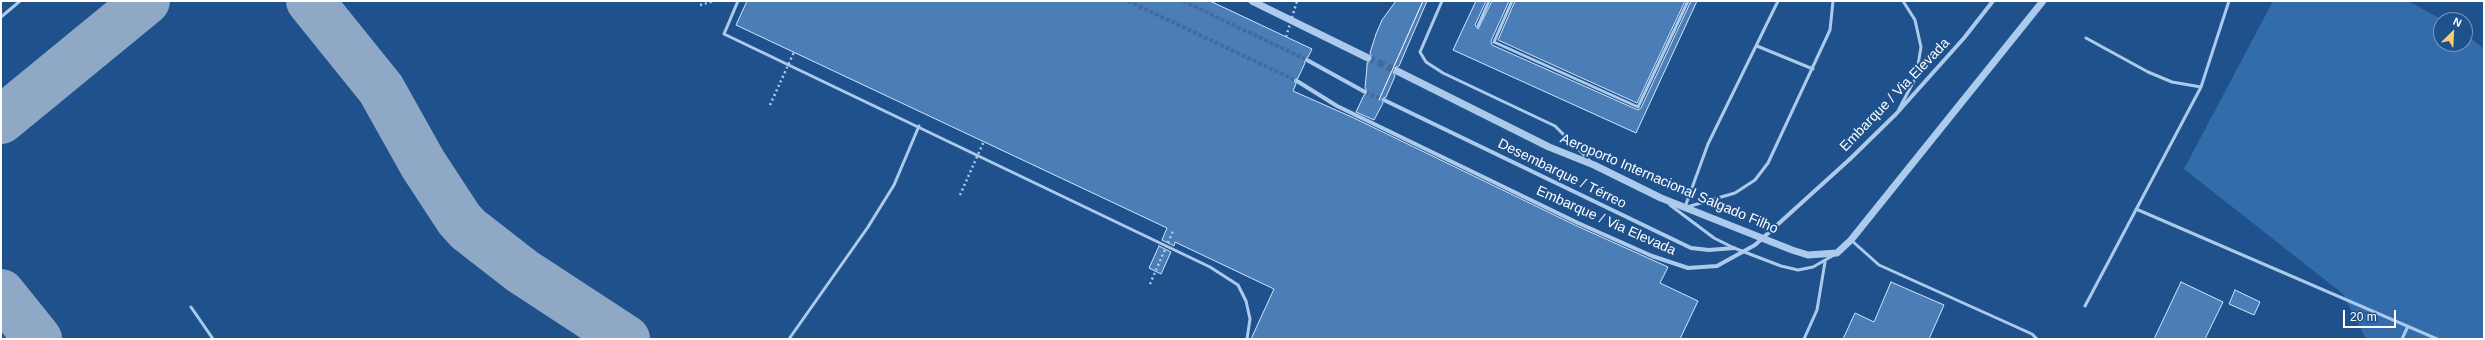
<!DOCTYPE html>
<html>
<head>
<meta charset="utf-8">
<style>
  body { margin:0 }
  #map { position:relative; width:2485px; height:340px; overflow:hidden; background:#1f528d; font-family:Arial,sans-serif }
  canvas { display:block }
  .frame { position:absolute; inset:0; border:2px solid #fff; pointer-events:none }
  .north { position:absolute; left:2433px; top:12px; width:40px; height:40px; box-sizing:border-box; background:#1f528d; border:1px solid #7997bb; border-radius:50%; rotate:24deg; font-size:11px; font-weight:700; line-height:16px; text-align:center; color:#fff }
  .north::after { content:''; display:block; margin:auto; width:14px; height:18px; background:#fbce6c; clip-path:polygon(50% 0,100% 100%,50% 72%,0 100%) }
  .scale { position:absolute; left:2343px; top:310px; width:53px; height:18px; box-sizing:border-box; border:2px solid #fff; border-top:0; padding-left:5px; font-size:12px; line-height:14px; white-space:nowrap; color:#fff; -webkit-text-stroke:3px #1f528d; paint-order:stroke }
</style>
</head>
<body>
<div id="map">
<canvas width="2485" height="340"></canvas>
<div class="frame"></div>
<div class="north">N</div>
<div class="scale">20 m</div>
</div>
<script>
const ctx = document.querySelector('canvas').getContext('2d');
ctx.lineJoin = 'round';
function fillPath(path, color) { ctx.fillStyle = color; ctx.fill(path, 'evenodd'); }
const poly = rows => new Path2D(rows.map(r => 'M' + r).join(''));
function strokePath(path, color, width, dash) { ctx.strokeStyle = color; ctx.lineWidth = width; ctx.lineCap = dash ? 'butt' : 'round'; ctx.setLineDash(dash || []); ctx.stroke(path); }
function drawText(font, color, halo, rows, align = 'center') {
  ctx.font = font + ' Arial,sans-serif'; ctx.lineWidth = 4; ctx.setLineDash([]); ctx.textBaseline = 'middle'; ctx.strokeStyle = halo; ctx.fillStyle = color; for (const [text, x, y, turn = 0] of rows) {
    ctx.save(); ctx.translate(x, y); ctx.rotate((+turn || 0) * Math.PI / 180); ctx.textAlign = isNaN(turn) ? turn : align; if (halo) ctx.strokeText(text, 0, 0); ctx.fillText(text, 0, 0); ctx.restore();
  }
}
const green = poly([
  [2273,1,2408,1,2443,20,2441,20,2441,44,2465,44,2465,33,2484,49,2484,339,2366,339,2343,294,2184,169]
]);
const taxiway = poly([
  [310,1,381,89,423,164,459,219,468,229,522,271,626,339],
  [1,120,146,1],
  [1,293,38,339]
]);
const building = poly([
  [747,1,1210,1,1312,49,1308,57,1304,59,1305,63,1298,78,1294,80,1296,84,1293,91,1354,118,1577,226,1668,267,1660,283,1698,301,1680,339,1251,339,1274,289,1175,242,1174,246,1162,240,1167,228,736,25,747,1],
  [1396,1,1427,1,1399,66,1392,69,1395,76,1386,97,1381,99,1383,103,1374,120,1356,112,1364,95,1368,93,1365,88,1367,67,1367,63,1373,60,1370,53,1376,34,1382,20,1396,1],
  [1476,1,1486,1,1475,25,1478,29,1492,1,1509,1,1491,41,1492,45,1638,110,1641,108,1691,1,1697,1,1636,133,1453,50,1476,1],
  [1515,1,1685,1,1637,103,1498,40,1515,1],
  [1159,246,1171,252,1161,274,1149,268,1159,246],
  [1891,282,1944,305,1929,339,1843,339,1855,313,1874,322,1891,282],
  [2181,282,2223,302,2205,339,2154,339,2181,282],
  [2235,290,2260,302,2254,315,2229,304,2235,290]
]);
const minorTunnel = poly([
  [1128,1,1297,81],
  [1183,1,1307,60],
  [1365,92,1384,100]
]);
const tertiaryTunnel = poly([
  [1368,58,1397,71]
]);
const path = poly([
  [700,5,714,1]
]);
const service = poly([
  [738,1,724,34,1210,267,1238,285,1246,301,1250,319,1247,339],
  [1442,1,1420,52,1426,62,1443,73,1555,126,1590,161],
  [1512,1,1494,42,1638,107,1688,1],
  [1,17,20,1],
  [1478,26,1489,1],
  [2086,38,2148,72,2172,82,2201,87],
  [1757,46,1813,69],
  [1899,109,1916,77,1921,47,1915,20,1903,1],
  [1670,205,1714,238,1734,248,1781,266,1798,270,1813,267,1834,255],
  [1685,207,1708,144,1778,1],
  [1687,207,1735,193,1755,180,1768,163,1830,30,1833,1],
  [2136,209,2437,339],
  [1851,240,1879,265,2032,334,2037,339],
  [2085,306,2201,87,2229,1],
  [191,307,213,339],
  [789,339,868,227,894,185,919,126],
  [1804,339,1817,310,1825,262],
  [2402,339,2408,326]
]);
const minor = poly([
  [1307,60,1365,92],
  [1384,100,1691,248,1709,250,1734,248],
  [1850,159,1896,114,1964,38,1993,1]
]);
const tertiary = poly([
  [1252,1,1368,58],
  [1397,71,1549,147,1594,165,1661,198,1792,250,1808,255,1837,253,1851,240,2043,1]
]);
const tram = poly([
  [1379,100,1423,1]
]);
const pathBridge = poly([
  [1286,37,1297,1],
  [770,105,794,52],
  [960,195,984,141],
  [1150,284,1173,231]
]);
const minorBridge = poly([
  [1297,81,1337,106,1578,223,1652,256,1688,268,1717,266,1755,245,1850,159]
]);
const streetNames = [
  ["Embarque / Via Elevada",1895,95,-46],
  ["Desembarque / Térreo",1562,174,26],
  ["Aeroporto Internacional Salgado Filho",1669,184,23],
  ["Embarque / Via Elevada",1606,221,24]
];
fillPath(green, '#326cab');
strokePath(taxiway, '#8fa8c6', 48);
fillPath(building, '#4b7eb7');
strokePath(building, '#d2e5f9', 1);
strokePath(minorTunnel, '#416c9e', 4, [4, 2]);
strokePath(tertiaryTunnel, '#416c9e', 7, [7, 3.5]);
strokePath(path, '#accbec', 2.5, [2, 3]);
strokePath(service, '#accbec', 3);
strokePath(minor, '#accbec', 4);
strokePath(tertiary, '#accbec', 7);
strokePath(tram, '#fff', 1);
strokePath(pathBridge, '#accbec', 2.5, [2, 3]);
strokePath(minorBridge, '#accbec', 4);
drawText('14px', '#fff', '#1f528d', streetNames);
</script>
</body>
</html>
